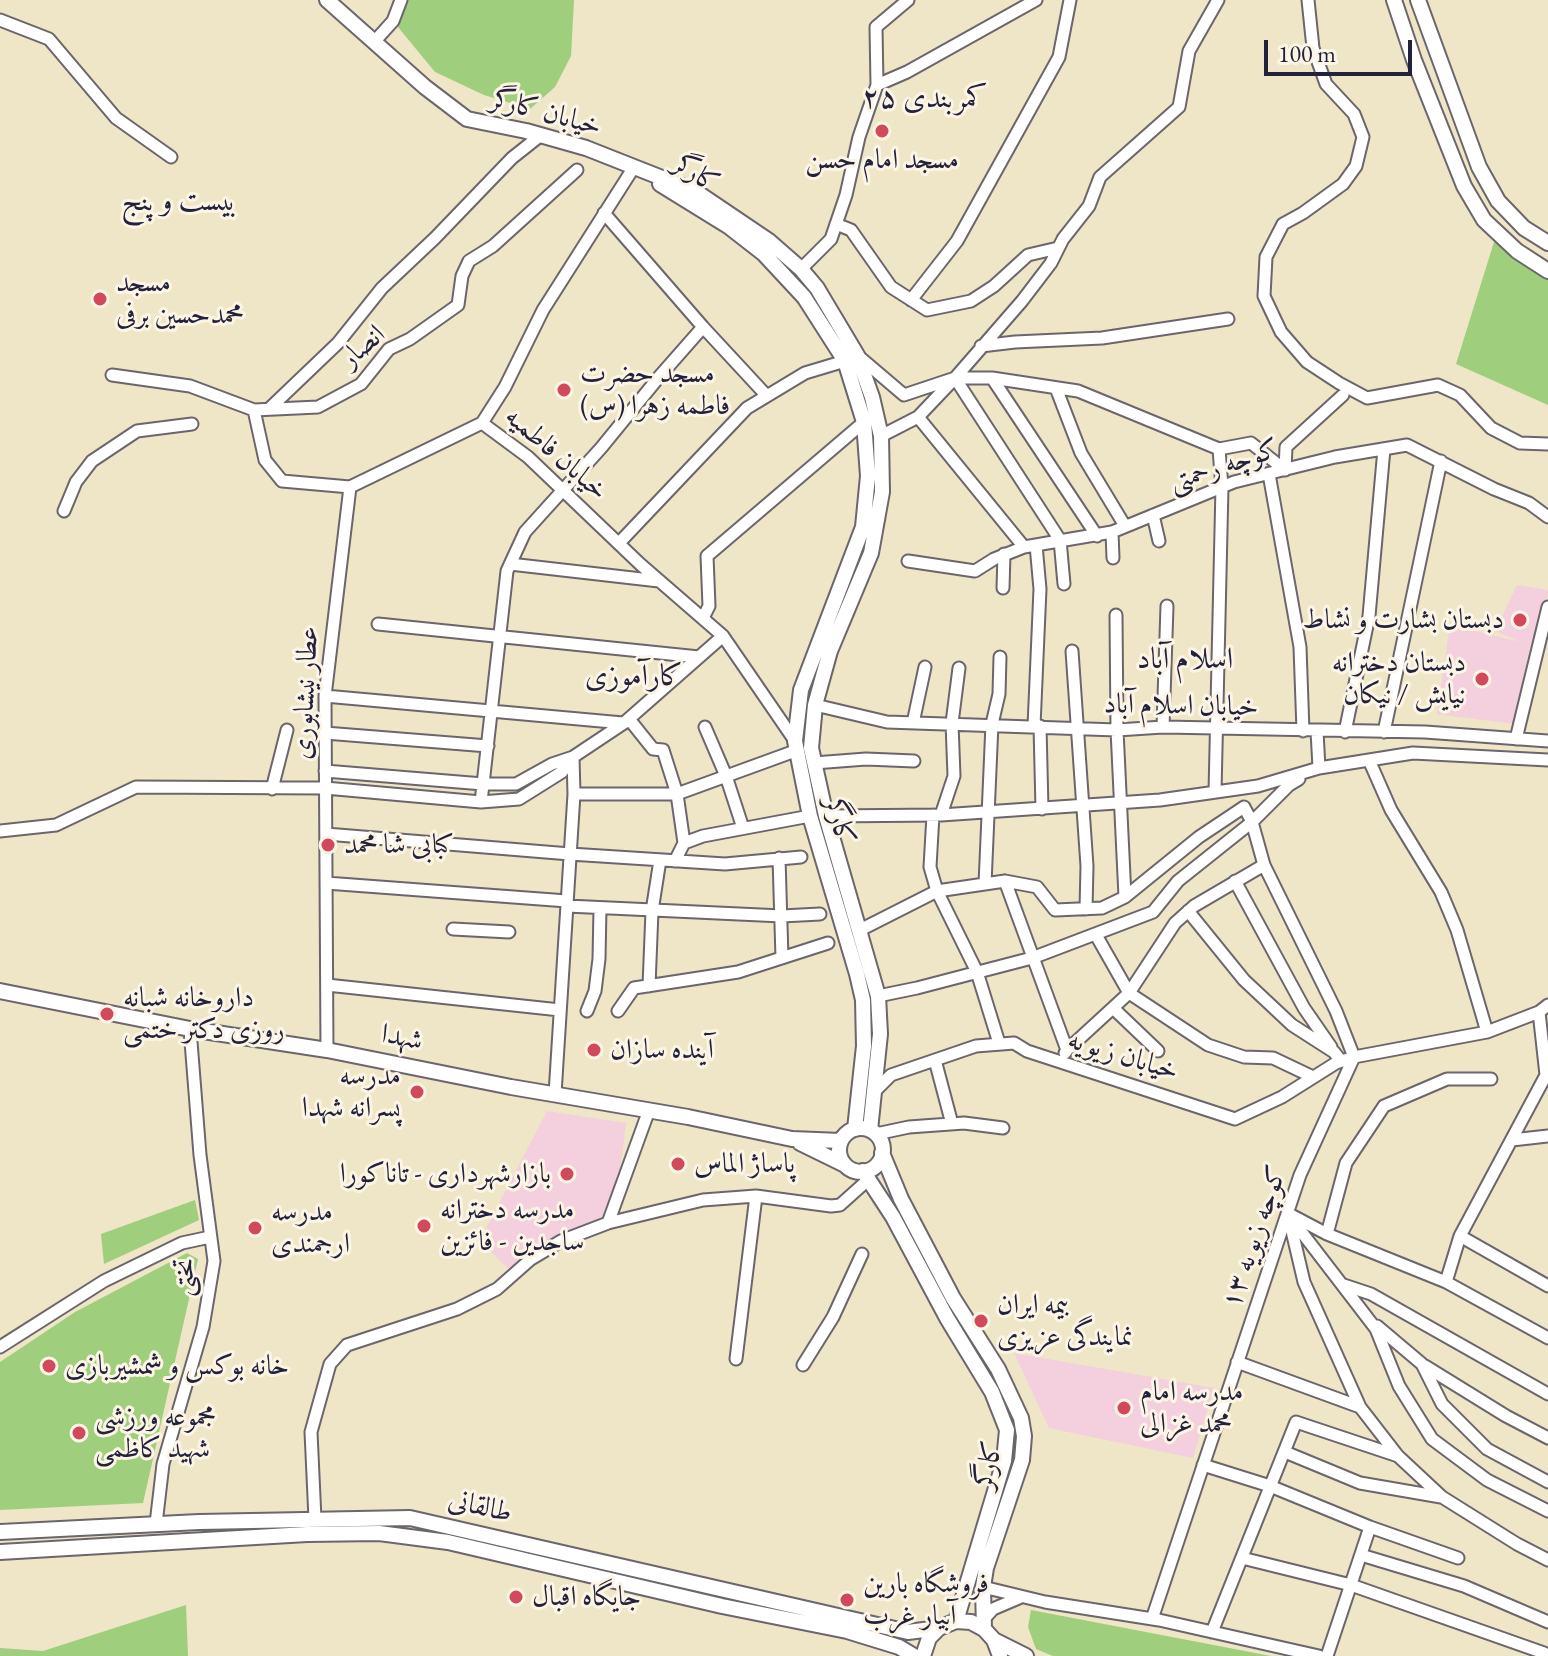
<!DOCTYPE html>
<html>
<head>
<meta charset="utf-8">
<style>
  body { margin:0 }
  #map { position:relative; width:1548px; height:1656px; overflow:hidden; background:#efe5c7; font-family:"EB Garamond",serif }
  canvas { display:block }
  .scale { position:absolute; left:1264px; top:40px; width:148px; height:36px; box-sizing:border-box; border:4px solid #22223b; border-top:0; padding-left:10px; font-size:24px; line-height:28px; white-space:nowrap; color:#22223b; -webkit-text-stroke:6px #fcf5e5; paint-order:stroke }
</style>
</head>
<body>
<div id="map">
<canvas width="1548" height="1656"></canvas>
<div class="scale">100 m</div>
</div>
<script>
const ctx = document.querySelector('canvas').getContext('2d');
ctx.lineJoin = 'round';
function fillPath(path, color) { ctx.fillStyle = color; ctx.fill(path, 'evenodd'); }
const poly = rows => new Path2D(rows.map(r => 'M' + r).join(''));
function strokePath(path, color, width, dash) { ctx.strokeStyle = color; ctx.lineWidth = width; ctx.lineCap = dash ? 'butt' : 'round'; ctx.setLineDash(dash || []); ctx.stroke(path); }
function drawText(font, color, halo, rows, align = 'center') {
  ctx.font = font + ' "EB Garamond",Amiri,serif'; ctx.lineWidth = 6; ctx.setLineDash([]); ctx.textBaseline = 'middle'; ctx.strokeStyle = halo; ctx.fillStyle = color; for (const [text, x, y, turn = 0] of rows) {
    ctx.save(); ctx.translate(x, y); ctx.rotate((+turn || 0) * Math.PI / 180); ctx.textAlign = isNaN(turn) ? turn : align; if (halo) ctx.strokeText(text, 0, 0); ctx.fillText(text, 0, 0); ctx.restore();
  }
}
const built = poly([
  [1517,585,1548,590,1548,593,1534,646,1530,646,1514,724,1437,714,1450,625,1521,642,1495,631],
  [547,1111,626,1123,613,1225,582,1232,513,1274,480,1240],
  [1014,1353,1214,1388,1193,1458,1049,1428]
]);
const green = poly([
  [402,0,574,0,571,56,555,87,530,109,484,95,435,72,393,21],
  [1494,242,1548,274,1548,405,1456,364],
  [195,1200,199,1220,104,1264,101,1234],
  [187,1253,198,1259,143,1503,0,1510,0,1362,75,1312],
  [186,1605,188,1656,0,1656,0,1648,43,1651],
  [1031,1610,1271,1656,1053,1656,1036,1649,1028,1627]
]);
const minor = poly([
  [1308,0,1313,48,1326,84,1354,114,1363,137,1356,166,1343,184,1303,213,1283,224,1266,257,1264,296,1281,332,1307,362,1339,383,1367,398,1438,385,1460,395,1491,428,1520,443,1548,444],
  [0,20,49,39,116,118,171,157],
  [374,42,393,21,401,0],
  [877,85,907,72,1036,0],
  [604,213,703,327,766,395],
  [836,224,851,230,891,287,927,310,971,301,994,286,1028,255,1058,248],
  [801,269,831,239,846,195,859,137,877,85,876,27,908,0],
  [911,300,957,241,1059,57,1070,0],
  [981,346,1015,342,1102,338,1228,319],
  [857,355,904,395,955,378,992,378,1078,391,1219,449,1251,443,1285,470],
  [112,375,190,386,254,410,318,407,361,384,389,349,410,339,458,305,462,276,469,261,493,246,577,170],
  [955,378,1060,540,1064,584],
  [992,378,1097,536],
  [1056,388,1081,453,1125,526],
  [269,409,338,343,382,288,435,238,512,158,541,135],
  [254,410,265,460,282,481,350,487],
  [918,417,1024,547],
  [482,423,528,457,640,564,723,636,795,741],
  [482,423,505,387,543,310,634,167],
  [881,436,918,417,955,378,1022,301,1051,263,1063,239,1089,206,1100,177,1179,107,1189,51,1218,0],
  [1285,470,1286,447,1343,395],
  [1269,474,1300,647,1303,731],
  [64,511,76,482,92,461,137,431,192,424],
  [1153,515,1159,541],
  [1112,532,1113,558],
  [619,543,747,408,805,373,845,361],
  [908,561,975,571,994,559,1024,547,1112,532,1234,482,1335,457,1407,445,1494,489,1529,503,1548,517],
  [510,564,659,581],
  [1003,588,1004,554],
  [1116,615,1117,730,1125,897],
  [703,618,709,606,707,556,864,422],
  [378,624,699,657],
  [1072,651,1087,866,1086,909],
  [325,696,623,723],
  [815,705,887,722,1117,730,1163,727,1425,732,1548,741],
  [629,719,653,749,663,750,677,794,684,843],
  [913,723,925,667],
  [1034,726,1040,589,1036,545],
  [1040,726,1042,809],
  [705,727,726,776,743,828],
  [1163,727,1167,606],
  [1317,731,1319,768],
  [1345,732,1369,616,1384,449],
  [1384,732,1441,461],
  [325,733,488,746],
  [1516,739,1548,607],
  [1369,760,1391,810,1441,892,1457,930,1487,1032],
  [814,763,866,759,914,761],
  [325,771,483,784,516,784,552,764,573,757,624,723,723,636],
  [272,789,287,730],
  [1215,792,1222,487,1219,449],
  [574,794,677,794,795,751],
  [481,802,507,571,525,532,601,448,659,377,703,327],
  [933,815,930,867,937,891,977,972,999,1043],
  [941,815,954,776,952,723,959,668],
  [826,816,941,815,1160,800,1258,786,1319,768,1413,753,1548,760],
  [0,831,56,825,136,787,325,788,481,802,519,799,562,772,573,757],
  [326,834,570,854,725,864,801,857],
  [779,858,782,958],
  [675,861,684,843,703,836,810,816],
  [1005,881,1067,1050,1065,1053],
  [1235,881,1304,1008,1331,1047],
  [326,883,567,901],
  [985,884,992,724,999,694,1000,657],
  [567,906,782,916,820,914],
  [1188,911,1244,980,1292,1025,1334,1052,1341,1061],
  [453,929,509,932],
  [860,930,937,891,1005,881,1037,887,1055,910,1102,908,1125,897,1199,837,1244,807,1252,822,1264,865,1336,1011,1354,1057,1336,1063,1282,1097,1235,1119,1027,1051,1014,1043,976,1046,891,1075,874,1092],
  [1096,935,1129,993,1208,1045,1244,1057,1273,1058,1313,1077],
  [327,985,560,1010],
  [649,986,652,911,660,860],
  [878,996,917,988,1032,958,1153,912,1178,881,1252,822,1289,785,1299,779],
  [1113,1008,1158,1051],
  [587,1011,595,991,599,959,600,908],
  [618,1011,634,988,738,972,828,943],
  [327,1050,325,696,350,487,482,423],
  [1067,1050,1129,993,1175,923,1194,906,1264,865],
  [935,1060,952,1124],
  [555,1094,574,794,573,757],
  [876,1134,909,1127,964,1123,1003,1128],
  [1512,1140,1548,1136],
  [1288,1214,1304,1282,1360,1407,1398,1456,1442,1497,1517,1544,1548,1560],
  [1291,1215,1327,1234,1446,1282,1548,1338],
  [1290,1217,1376,1329,1399,1386,1432,1439,1487,1480,1548,1511],
  [608,1223,649,1110],
  [1327,1234,1346,1163,1384,1106,1447,1079,1491,1079],
  [1460,1236,1548,1286],
  [1446,1282,1460,1236,1546,1075,1539,1012],
  [1344,1285,1371,1294,1548,1394],
  [1377,1326,1422,1364,1442,1404,1487,1449,1548,1482],
  [0,1347,104,1281,182,1243,210,1237],
  [736,1359,756,1196],
  [1237,1362,1360,1407],
  [803,1365,833,1317,862,1254],
  [1425,1366,1506,1416,1548,1438],
  [1285,1452,1360,1483,1441,1497],
  [1203,1465,1270,1486,1370,1527,1458,1558],
  [315,1519,311,1432,330,1364,347,1345,457,1309,497,1289,531,1259,561,1241,608,1223,703,1200,756,1196,831,1206,840,1205,869,1179],
  [156,1524,163,1464,203,1327,214,1261,200,1155,190,1029],
  [1361,1555,1464,1586,1548,1622],
  [1242,1558,1351,1585,1544,1653],
  [983,1587,1045,1602,1159,1620,1319,1656],
  [984,1619,993,1609,1021,1597],
  [1152,1619,1300,1175,1354,1057,1487,1032,1539,1012,1548,1005],
  [1212,1632,1296,1422,1398,1456],
  [1327,1656,1370,1527]
]);
const major = poly([
  [327,0,425,87,467,119,526,131,586,148,695,191,769,241,801,269,817,288,857,355,872,397,881,436,882,492,871,553,830,651,815,705,811,748,826,816,878,996,880,1034,870,1130],
  [1394,0,1414,60,1464,186,1484,220,1517,251,1548,271],
  [1418,0,1479,167,1498,201,1524,228,1548,243],
  [660,184,728,226,764,254,804,297,845,361,864,422,868,476,863,527,801,690,795,741,810,816,857,974,863,1000,864,1046,855,1129],
  [0,991,190,1029,327,1050,511,1087,688,1117,792,1139,841,1141],
  '839 1150a22 22 0 1 1 44 0a22 22 0 1 1-44 0Z',
  [800,1143,845,1165],
  [882,1153,901,1199,953,1298,998,1369,1021,1418,1024,1436,1022,1460,986,1568,983,1587,984,1629],
  [863,1171,893,1217,947,1318,992,1392,1007,1430,1004,1461,956,1621],
  [0,1532,199,1522,410,1518,908,1632,939,1628],
  [0,1552,307,1534,379,1533,448,1542,722,1606,847,1631,899,1647,914,1656],
  [994,1640,1026,1656],
  [923,1656,929,1638,939,1628,956,1621,971,1622,984,1629,994,1640,1000,1656]
]);
const markers = [
  [882,131,8,"#d1495b"],
  [100,299,8,"#d1495b"],
  [564,390,8,"#d1495b"],
  [1520,620,8,"#d1495b"],
  [1482,679,8,"#d1495b"],
  [328,845,8,"#d1495b"],
  [107,1014,8,"#d1495b"],
  [594,1050,8,"#d1495b"],
  [417,1092,8,"#d1495b"],
  [678,1164,8,"#d1495b"],
  [567,1174,8,"#d1495b"],
  [424,1226,8,"#d1495b"],
  [255,1228,8,"#d1495b"],
  [981,1321,8,"#d1495b"],
  [49,1366,8,"#d1495b"],
  [1124,1408,8,"#d1495b"],
  [79,1433,8,"#d1495b"],
  [516,1597,8,"#d1495b"],
  [847,1600,8,"#d1495b"]
];
const streetNames = [
  ["خیابان کارگر",546,113,15],
  ["کارگر",696,174,34],
  ["انصار",363,347,-41],
  ["خیابان فاطمیه",556,454,41],
  ["کوچه رحمتی",1224,466,-18],
  ["عطار نیشابوری",306,693,-87],
  ["خیابان اسلام آباد",1181,706,1],
  ["کارگر",839,821,76],
  ["شهدا",402,1038,11],
  ["خیابان زیویه",1123,1056,17],
  ["کوچه زیویه ۱۳",1255,1237,-71],
  ["تختی",185,1277,-84],
  ["کارگر",989,1465,-76],
  ["طالقانی",480,1507,13]
];
const poiNames = [
  ["مسجد امام حسن",882,160,"center"],
  ["مسجد",116,283],
  ["محمدحسین برفی",116,315],
  ["مسجد حضرت",580,374],
  ["فاطمه زهرا (س)",580,406],
  ["دبستان بشارت و نشاط",1504,620,"right"],
  ["دبستان دخترانه",1466,663,"right"],
  ["نیایش / نیکان",1466,695,"right"],
  ["کبابی شا محمد",344,845],
  ["داروخانه شبانه",123,998],
  ["روزی دکتر ختمی",123,1030],
  ["آینده سازان",610,1050],
  ["مدرسه",401,1076,"right"],
  ["پسرانه شهدا",401,1108,"right"],
  ["پاساژ الماس",694,1164],
  ["بازارشهرداری - تاناکورا",551,1174,"right"],
  ["مدرسه دخترانه",440,1210],
  ["ساجدین - فائزین",440,1242],
  ["مدرسه",271,1212],
  ["ارجمندی",271,1244],
  ["بیمه ایران",997,1305],
  ["نمایندگی عزیزی",997,1337],
  ["خانه بوکس و شمشیربازی",65,1366],
  ["مدرسه امام",1140,1392],
  ["محمد غزالی",1140,1424],
  ["مجموعه ورزشی",95,1417],
  ["شهید کاظمی",95,1449],
  ["فروشگاه بارین",863,1584],
  ["آبیار غرب",863,1616],
  ["جایگاه اقبال",532,1597]
];
const neighbourhoodNames = [
  ["کمربندی ۲۵",925,99],
  ["بیست و پنج",179,202],
  ["اسلام آباد",1185,660],
  ["کارآموزی",634,677]
];
fillPath(built, '#f4cfdd');
fillPath(green, '#9fce7d');
strokePath(minor, '#6a666c', 15);
strokePath(major, '#6a666c', 18);
strokePath(minor, '#fff', 11);
strokePath(major, '#fff', 14);
for (const [x, y, r, color] of markers) { const dot = new Path2D(); dot.arc(x, y, r, 0, 2 * Math.PI); ctx.fillStyle = color; ctx.fill(dot); strokePath(dot, '#fcf5e5', 3); }
drawText('28px', '#22223b', '#fcf5e5', streetNames);
drawText('28px', '#22223b', '#fcf5e5', poiNames, 'left');
drawText('30px', '#22223b', '#fcf5e5', neighbourhoodNames);
</script>
</body>
</html>
